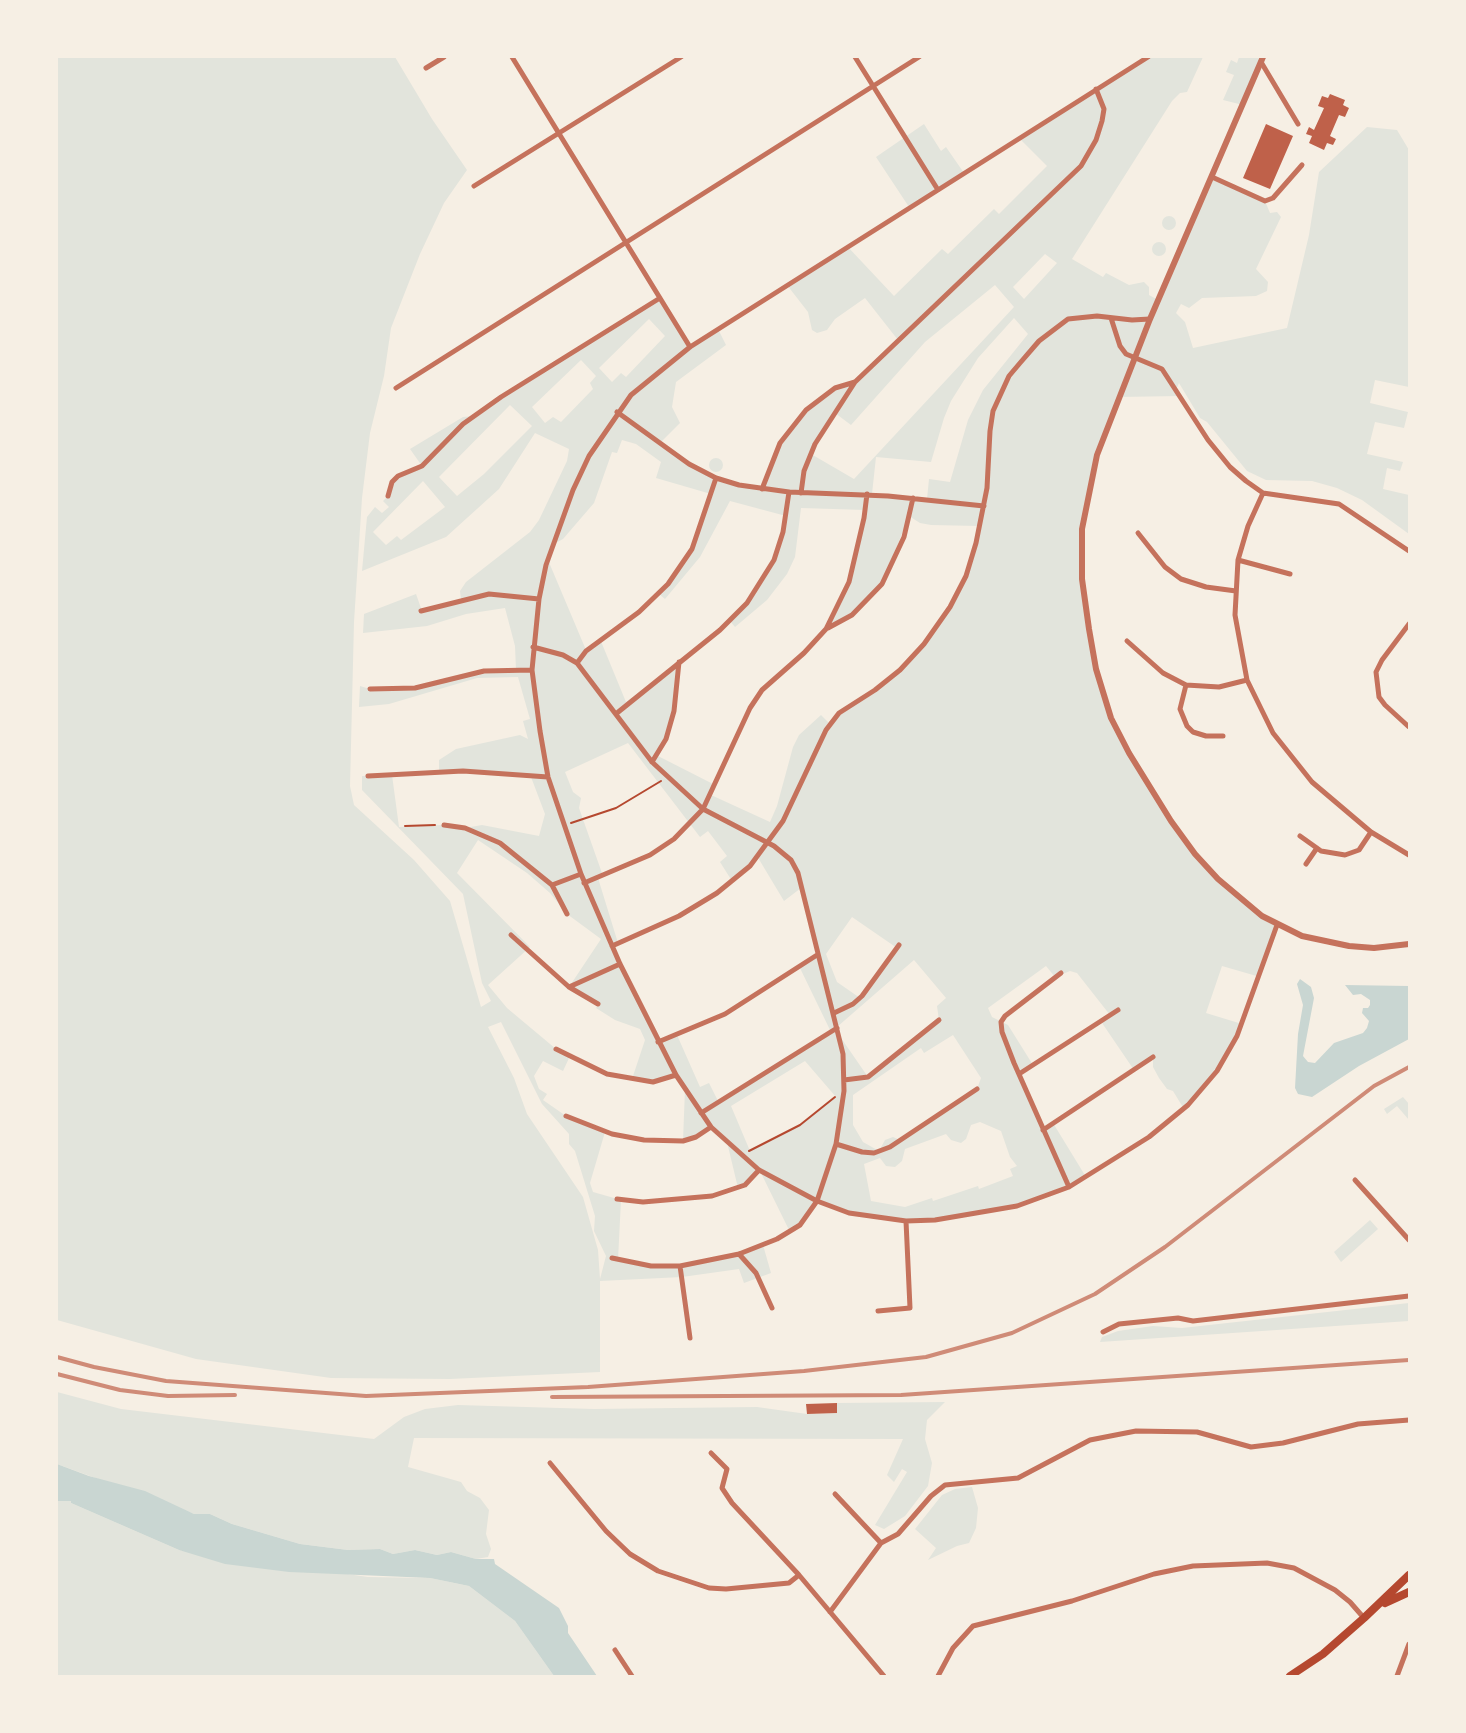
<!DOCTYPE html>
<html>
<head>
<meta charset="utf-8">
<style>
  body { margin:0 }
  #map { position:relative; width:1466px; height:1733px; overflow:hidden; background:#f6efe4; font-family:Barlow,sans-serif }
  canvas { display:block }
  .frame { position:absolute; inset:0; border:58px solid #f6efe4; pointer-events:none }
</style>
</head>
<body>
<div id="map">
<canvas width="1466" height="1733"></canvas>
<div class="frame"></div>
</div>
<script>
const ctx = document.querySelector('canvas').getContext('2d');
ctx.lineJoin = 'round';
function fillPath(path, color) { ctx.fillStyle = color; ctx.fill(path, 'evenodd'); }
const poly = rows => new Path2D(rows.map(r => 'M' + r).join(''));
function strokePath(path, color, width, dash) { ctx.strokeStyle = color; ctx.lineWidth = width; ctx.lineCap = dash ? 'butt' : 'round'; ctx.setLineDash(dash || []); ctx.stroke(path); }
const green = poly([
  [57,57,395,57,432,119,467,170,444,203,420,254,391,328,384,376,370,433,362,498,354,622,350,786,354,805,414,860,450,901,481,1007,491,1001,482,983,463,894,362,790,362,776,392,775,399,827,444,825,465,828,482,825,539,836,545,814,531,777,439,771,439,760,456,749,520,735,528,739,523,721,530,719,518,677,477,678,389,704,359,707,360,686,370,689,415,688,463,675,516,670,515,646,505,608,466,614,427,626,363,633,364,614,416,594,422,611,461,599,460,591,466,582,530,532,539,520,567,461,569,449,535,433,499,489,446,537,362,571,367,517,375,507,382,513,389,507,383,501,388,496,392,482,422,466,410,449,463,417,474,416,660,298,690,346,718,329,726,345,676,382,672,407,680,423,660,443,716,478,762,489,780,443,821,396,855,382,898,340,865,298,835,319,827,330,817,333,812,330,808,312,787,285,847,246,894,296,942,249,948,254,994,209,999,214,1047,166,1019,138,1148,57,1203,57,1187,92,1180,93,1172,101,1072,259,1103,277,1106,273,1129,285,1144,282,1149,287,1149,295,1158,300,1212,177,1265,201,1270,213,1277,212,1281,217,1256,269,1268,282,1267,291,1256,296,1202,298,1189,308,1181,304,1176,313,1185,322,1193,348,1287,328,1309,235,1319,172,1367,127,1397,130,1409,150,1409,387,1375,380,1370,403,1408,412,1404,428,1375,422,1367,454,1403,462,1400,471,1387,468,1383,489,1409,495,1409,534,1362,500,1337,488,1312,481,1266,480,1247,471,1207,422,1200,418,1179,383,1176,390,1180,396,1118,397,1097,455,1082,529,1082,579,1089,629,1111,718,1171,821,1218,879,1277,925,1260,977,1222,966,1206,1013,1242,1024,1217,1071,1184,1109,1173,1091,1167,1089,1159,1078,1153,1067,1153,1057,1134,1070,1100,1020,1110,1015,1077,973,1070,971,1055,977,1046,966,988,1008,992,1017,1008,1025,1033,1065,1019,1074,1043,1130,1053,1123,1086,1177,1017,1206,964,1217,906,1221,849,1213,817,1201,809,1214,790,1232,760,1171,738,1188,727,1142,711,1127,683,1141,685,1089,676,1075,653,1082,632,1079,645,1040,640,1029,615,1020,596,1008,598,1005,569,987,601,939,567,914,550,893,527,873,478,840,457,873,530,947,488,985,507,1008,556,1049,570,1056,563,1071,543,1061,534,1076,539,1089,547,1094,543,1100,566,1116,605,1132,590,1183,593,1192,621,1200,618,1260,630,1263,680,1266,728,1257,763,1245,771,1273,744,1283,739,1269,682,1277,600,1281,600,1372,450,1379,331,1378,196,1359,57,1320],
  [1045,254,1057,263,1024,299,1013,287],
  [995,285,1014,307,854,479,811,454,835,413,851,425,925,342],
  [1014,318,1028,334,983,390,968,420,950,482,929,479,927,499,872,494,876,457,931,462,944,418,951,401,978,358],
  [649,319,665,336,626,377,621,373,612,382,599,368],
  [581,360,596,376,590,383,593,389,561,422,553,417,545,423,532,407],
  [510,405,532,426,484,474,457,496,439,477],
  [622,440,636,444,661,462,656,478,711,494,692,549,659,594,665,599,700,557,730,501,786,516,774,561,747,603,730,621,735,627,767,600,787,574,795,557,801,508,865,510,849,582,826,629,852,615,882,584,909,516,920,523,931,525,979,526,966,576,950,607,924,644,875,690,839,713,830,724,821,715,799,735,793,747,777,806,770,822,711,795,715,785,658,756,674,711,679,662,626,702,600,639,586,650,548,560,552,545,563,539,594,503,612,452,617,453],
  [423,481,445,507,401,540,397,536,386,545,373,532],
  [628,743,700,837,708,831,727,856,720,862,732,881,757,856,784,901,801,888,817,954,799,966,831,1032,718,1101,709,1083,700,1087,677,1035,658,1042,612,946,618,943,598,878,603,876,579,808,581,798,573,792,565,772],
  [852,917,897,948,860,998,837,982,826,954],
  [914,960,946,998,937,1006,939,1020,868,1077,839,1035,837,1027],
  [501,1022,542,1104,569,1134,569,1144,575,1151,595,1216,594,1231,606,1256,600,1279,598,1250,583,1197,527,1114,514,1078,488,1027],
  [953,1035,981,1078,977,1089,900,1140,893,1137,885,1140,879,1151,863,1142,853,1125,853,1095,921,1048,924,1053],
  [805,1061,836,1097,800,1125,750,1151,731,1106],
  [980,1122,1001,1131,1010,1157,1017,1166,1010,1169,1013,1176,979,1189,978,1186,933,1201,932,1198,905,1207,871,1201,864,1164,880,1158,886,1166,895,1167,902,1161,905,1149,946,1134,951,1140,961,1143,966,1139,971,1125],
  [1239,57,1263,57,1243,105,1223,100,1234,75,1226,72,1231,60,1237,63],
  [924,124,941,151,946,147,964,173,909,207,876,157],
  '1162 223a7 7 0 1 1 14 0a7 7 0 1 1-14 0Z',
  '1152 249a7 7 0 1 1 14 0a7 7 0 1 1-14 0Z',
  '709 465a7 7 0 1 1 14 0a7 7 0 1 1-14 0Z',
  [1403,1097,1409,1104,1409,1120,1397,1106,1387,1114,1384,1109],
  [1370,1220,1378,1229,1341,1262,1334,1252],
  [1409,1303,1409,1321,1100,1342,1102,1337,1118,1331,1153,1326,1182,1328],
  [57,1392,121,1409,374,1439,404,1417,425,1409,458,1405,594,1409,757,1407,807,1414,837,1413,837,1403,945,1402,927,1420,925,1439,932,1463,928,1486,905,1516,884,1529,875,1525,907,1472,902,1469,894,1482,887,1475,903,1439,414,1438,408,1467,461,1482,467,1491,480,1498,489,1510,486,1534,491,1549,488,1557,476,1559,451,1552,437,1555,415,1550,393,1554,380,1549,348,1550,300,1544,232,1524,210,1514,194,1514,57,1464],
  [972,1487,978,1508,976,1528,969,1543,957,1546,928,1560,936,1548,915,1529,942,1495,955,1489],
  [57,1501,71,1501,71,1503,179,1550,368,1577,430,1578,469,1586,515,1621,554,1676,57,1676]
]);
const water = poly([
  [1300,979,1311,987,1314,998,1303,1056,1308,1062,1315,1063,1334,1043,1363,1033,1367,1028,1369,1021,1362,1013,1363,1008,1368,1008,1370,1005,1370,1000,1361,994,1353,995,1345,985,1409,986,1409,1039,1359,1066,1312,1097,1298,1094,1295,1088,1298,1034,1303,1005,1297,984],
  [57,1464,89,1476,145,1491,194,1514,210,1514,232,1524,300,1544,348,1550,380,1549,393,1554,415,1550,437,1555,451,1552,476,1559,494,1559,495,1564,559,1608,568,1626,568,1633,597,1676,554,1676,515,1621,469,1586,430,1578,289,1572,225,1564,179,1550,71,1503,71,1501,57,1501]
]);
const building = poly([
  [1330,94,1345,100,1343,105,1349,108,1345,117,1339,115,1330,136,1336,139,1333,145,1327,143,1324,150,1309,143,1312,136,1306,134,1309,127,1314,130,1324,108,1318,106,1322,96,1328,98],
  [1266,124,1293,136,1270,189,1243,178],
  [837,1403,837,1413,807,1414,806,1404]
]);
const path = poly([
  [571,823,616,808,661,781],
  [405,826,435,825],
  [749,1151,800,1125,835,1097]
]);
const minor = poly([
  [512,57,690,347],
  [855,57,938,190],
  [1148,57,690,347,631,395,589,456,573,490,546,565,539,599,532,670,540,731,548,777,581,874,620,964,676,1075,711,1127,759,1170,817,1201,849,1213,906,1221,935,1220,1017,1206,1069,1187,1149,1137,1188,1105,1217,1071,1237,1036,1277,925],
  [1261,62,1298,124],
  [426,68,444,57],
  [1212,177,1265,201,1273,198,1302,165],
  [474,186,681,57],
  [1111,318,1120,346,1126,354,1162,369,1208,440,1230,467,1246,481,1263,493,1339,504,1409,551],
  [396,388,919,57],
  [617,412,689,464,716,478,739,485,789,492,888,496,984,506],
  [762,489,780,443,806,410,835,388,855,382,1081,166,1096,140,1102,121,1104,109,1096,89],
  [801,493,804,471,815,444,855,382],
  [1263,493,1248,526,1238,560,1235,615,1247,680,1273,733,1312,782,1371,832,1409,855],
  [388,496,392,482,398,476,422,466,463,424,501,397,660,298],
  [1138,533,1165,567,1181,579,1206,587,1236,591],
  [1238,560,1290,574],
  [421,611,489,594,539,599],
  [1409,624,1382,660,1376,672,1379,697,1385,705,1409,727],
  [828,628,852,615,882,584,904,537,913,498],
  [1127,641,1163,673,1186,685,1219,687,1247,680],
  [533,647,563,655,577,663,652,762,703,809,774,846,791,860,798,873,843,1054,844,1091,836,1144,817,1201,800,1225,777,1239,739,1254,680,1266,651,1266,612,1258],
  [577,663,586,651,639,612,668,584,692,549,716,478],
  [1186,685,1180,709,1187,726,1193,732,1206,736,1223,736],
  [370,689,415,688,484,671,532,670],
  [617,713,720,630,747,603,774,560,783,532,789,492],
  [652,762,666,739,674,711,679,662],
  [368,776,463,771,548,777],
  [444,825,465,828,500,843,552,885,581,874],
  [1300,836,1321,851,1345,855,1359,850,1371,832],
  [1306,864,1317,848],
  [584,883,650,855,674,839,703,809,750,708,762,690,804,653,826,629,849,582,864,518,867,494],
  [552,885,567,914],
  [511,935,569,987,620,964],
  [612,946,679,916,717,893,750,866,783,821,826,730,839,713,875,690,900,670,924,644,950,607,966,576,976,543,987,488,990,431,993,411,1009,376,1020,363,1039,341,1068,319,1097,316,1132,320,1150,319],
  [1061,973,1005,1016,1001,1022,1002,1032,1014,1063,1069,1187],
  [569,987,598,1004],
  [834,1013,853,1004,862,996,899,945],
  [658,1042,725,1014,817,955],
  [556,1049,607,1074,653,1082,676,1075],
  [1019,1074,1118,1010],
  [844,1080,868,1077,939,1020],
  [701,1113,837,1028],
  [566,1116,612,1134,644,1140,683,1141,696,1137,711,1127],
  [1043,1130,1153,1057],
  [836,1144,862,1152,874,1153,890,1147,977,1089],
  [1355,1180,1409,1240],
  [617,1199,643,1202,712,1196,745,1185,759,1170],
  [739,1254,756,1273,772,1308],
  [680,1266,690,1338],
  [878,1311,910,1308,906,1221],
  [1103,1332,1119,1324,1178,1318,1193,1321,1409,1296],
  [711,1453,727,1469,722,1488,732,1503,799,1575,884,1676],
  [550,1463,606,1531,630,1554,658,1571,709,1588,726,1589,789,1583,799,1575],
  [835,1494,881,1543],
  [830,1612,881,1543,898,1534,931,1496,945,1485,1018,1478,1090,1440,1136,1431,1197,1432,1251,1447,1283,1443,1358,1424,1409,1420],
  [615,1650,632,1676],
  [938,1676,953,1648,973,1626,1072,1601,1154,1574,1193,1566,1267,1563,1294,1568,1335,1590,1350,1602,1364,1618],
  [1397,1676,1409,1644]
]);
const tertiary = poly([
  [1263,57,1150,319,1097,455,1082,529,1082,579,1089,629,1096,669,1111,718,1129,753,1171,821,1195,854,1218,879,1262,916,1302,936,1349,946,1374,948,1409,944]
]);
const secondary = poly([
  [1385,1603,1409,1592],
  [1290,1676,1323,1654,1364,1618,1409,1575]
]);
const rail = poly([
  [57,1357,94,1367,166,1381,366,1396,588,1387,804,1371,926,1357,1012,1333,1095,1294,1165,1247,1374,1086,1409,1067],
  [57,1374,120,1390,168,1396,235,1395],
  [552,1397,901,1395,1409,1360]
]);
fillPath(green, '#e2e4dc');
fillPath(water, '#c9d6d2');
fillPath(building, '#bf614a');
strokePath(path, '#b5482f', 2);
strokePath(minor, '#c5725c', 5);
strokePath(tertiary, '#c5725c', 6);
strokePath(secondary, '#b5482f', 8);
strokePath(rail, '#cf8b77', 4);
</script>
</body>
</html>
